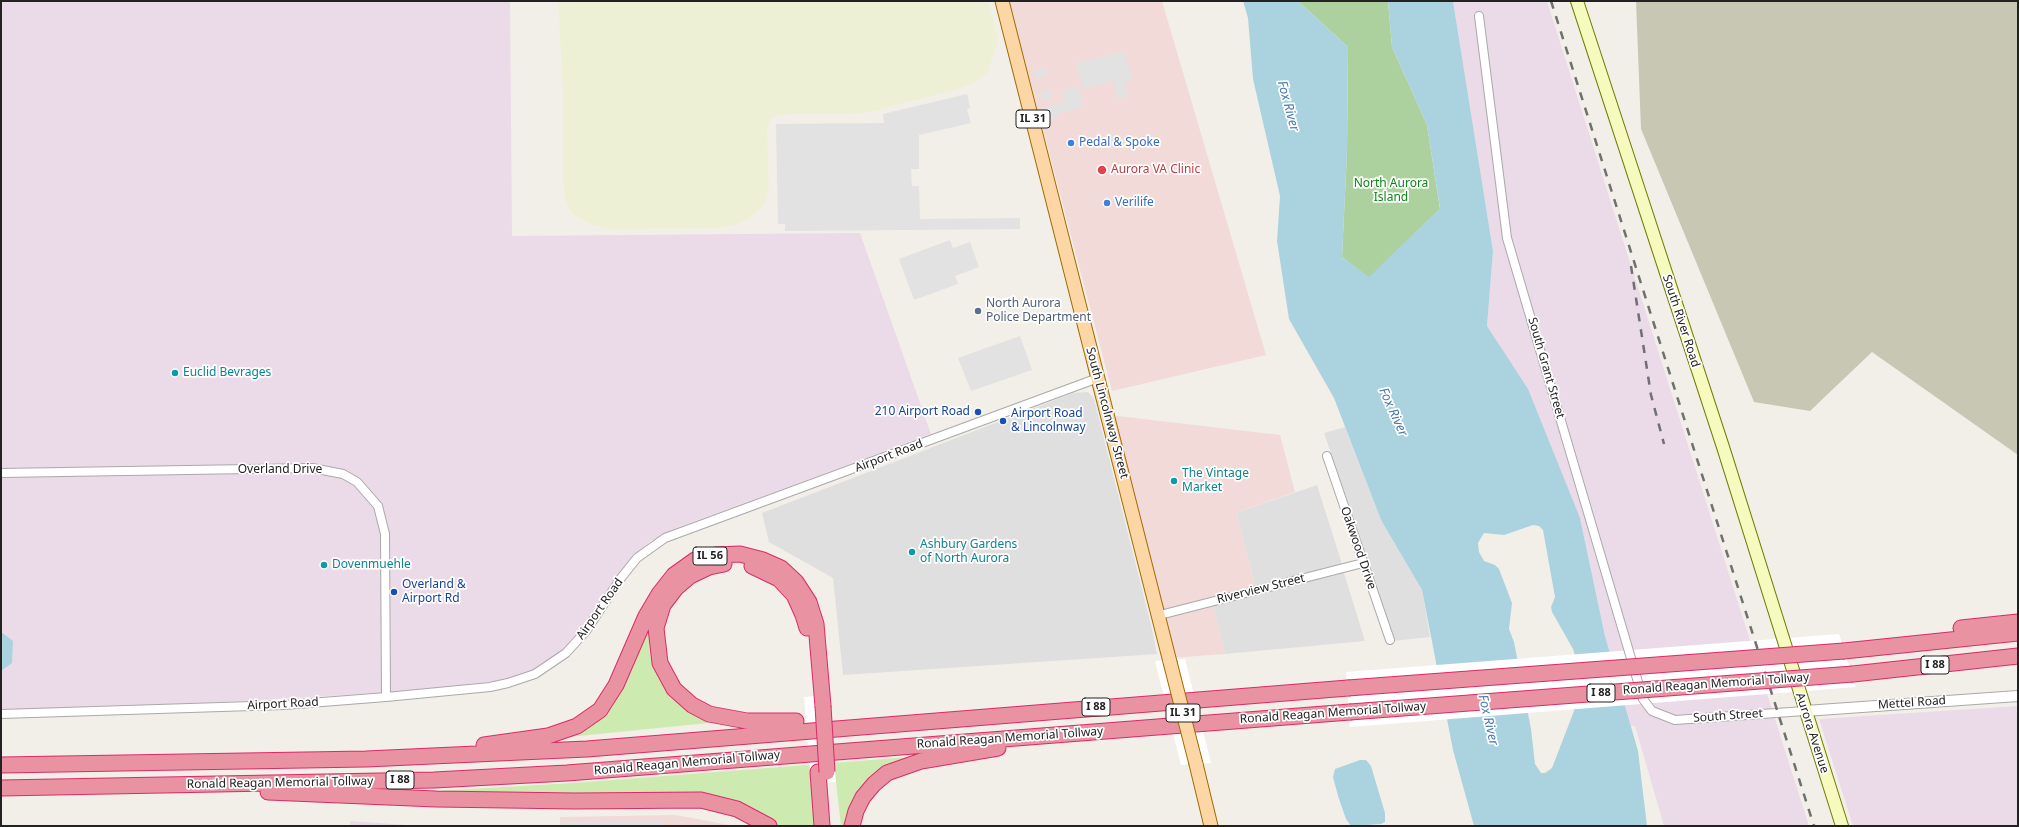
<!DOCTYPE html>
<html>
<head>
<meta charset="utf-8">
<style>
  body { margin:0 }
  #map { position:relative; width:2019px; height:827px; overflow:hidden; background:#f2efe9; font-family:"Noto Sans",sans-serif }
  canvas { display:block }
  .frame { position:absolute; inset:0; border:2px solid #222; pointer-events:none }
</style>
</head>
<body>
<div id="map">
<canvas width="2019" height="827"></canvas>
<div class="frame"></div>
</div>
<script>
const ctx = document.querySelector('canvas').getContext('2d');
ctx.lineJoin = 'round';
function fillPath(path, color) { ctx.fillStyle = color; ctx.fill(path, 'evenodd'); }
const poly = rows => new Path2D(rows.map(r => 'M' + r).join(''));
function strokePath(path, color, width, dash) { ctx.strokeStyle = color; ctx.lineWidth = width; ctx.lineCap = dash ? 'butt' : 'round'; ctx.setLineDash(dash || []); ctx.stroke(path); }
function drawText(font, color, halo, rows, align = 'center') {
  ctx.font = font + ' "Noto Sans",sans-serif'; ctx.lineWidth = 3.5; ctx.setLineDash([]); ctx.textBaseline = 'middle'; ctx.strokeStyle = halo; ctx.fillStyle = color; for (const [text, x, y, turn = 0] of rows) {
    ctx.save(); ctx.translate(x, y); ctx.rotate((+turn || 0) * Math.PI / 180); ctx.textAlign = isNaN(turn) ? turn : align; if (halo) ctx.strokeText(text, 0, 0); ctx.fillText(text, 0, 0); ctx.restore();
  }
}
const residential = poly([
  [1088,392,1094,399,1152,629,1157,654,843,675,833,578,769,542,762,513,1073,393],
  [1345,427,1381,520,1422,590,1430,637,1393,641,1368,560,1324,433],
  [1317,485,1343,567,1256,589,1236,513],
  [1343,570,1365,641,1225,654,1212,602]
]);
const commercial = poly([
  [1009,1,1162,1,1266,355,1112,391],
  [1109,415,1280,435,1295,492,1236,513,1256,589,1161,614],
  [1212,602,1225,654,1170,658,1161,616],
  [676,815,734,826,560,826,560,817]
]);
const industrial = poly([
  [1,1,510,1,512,236,860,233,931,434,679,527,649,542,629,562,576,639,551,664,521,678,411,691,211,703,1,710],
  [1453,1,1547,1,1809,826,1664,826,1635,726,1631,726,1605,636,1580,518,1500,346,1487,326,1493,251],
  [2018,706,2018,826,1853,826,1819,719],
  [350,821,421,826,350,826]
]);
const construction = poly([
  [1636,1,2018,1,2018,455,1872,352,1810,411,1754,402,1641,129]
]);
const farmland = poly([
  [558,1,988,1,998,40,987,73,969,85,954,90,870,112,854,114,789,114,776,116,771,119,767,129,769,186,767,196,764,205,747,220,735,225,719,228,610,229,590,224,574,215,569,210,565,198,563,181,563,87]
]);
const grass = poly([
  [651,623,649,644,651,661,660,680,674,699,708,721,708,723,569,737,583,729],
  [910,757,910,759,898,762,847,826,841,826,836,782,811,784,814,826,779,826,764,815,634,795,419,792,573,783]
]);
const forest = poly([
  [1298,1,1388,1,1392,47,1427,125,1440,209,1369,278,1342,257,1347,151,1348,47]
]);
const parking = poly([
  [1124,51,1132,80,1124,82,1128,96,1118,99,1113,81,1083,89,1076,63],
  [1045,68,1046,76,1036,78,1035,71],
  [1078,86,1083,107,1057,114,1058,118,1048,120,1044,107,1064,102,1062,90],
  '1041 95a5 5 0 1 1 10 0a5 5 0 1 1-10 0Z',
  [967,94,970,108,967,109,971,123,919,135,919,169,911,169,912,186,919,186,920,219,1020,218,1020,229,785,231,785,224,778,224,776,124,884,123,883,114],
  [950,240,953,248,970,242,979,267,955,276,958,284,914,300,899,259],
  [1020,336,1032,370,971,391,958,358],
  [561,821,665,821,666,826,561,826]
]);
const water = poly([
  [1243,1,1298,1,1348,47,1347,151,1342,257,1369,277,1440,208,1427,125,1392,47,1388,1,1453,1,1493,251,1487,326,1528,389,1580,518,1605,636,1638,751,1647,826,1474,826,1453,750,1422,590,1381,520,1334,398,1289,319,1277,241,1280,196,1253,79,1248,18],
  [1533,525,1539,526,1543,530,1555,597,1551,607,1552,612,1573,649,1576,659,1574,711,1552,768,1545,773,1541,773,1535,764,1531,729,1514,642,1509,629,1512,603,1499,569,1495,565,1484,561,1479,552,1478,543,1484,533,1504,535],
  [1,632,13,641,12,663,1,671],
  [1360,760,1366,760,1371,766,1385,813,1385,822,1381,824,1351,826,1346,819,1338,796,1333,777,1335,769]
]);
const pier = poly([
  [1839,634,1856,687,1350,727,1346,672],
  [1185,659,1211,763,1181,765,1155,661],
  [829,695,836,782,811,784,804,697]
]);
const minor = poly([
  [1479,16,1507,238,1643,699,1652,711,1675,720,1805,711],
  [1327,456,1390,640],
  [1,473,312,468,343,474,357,482,378,506,385,534,386,697],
  [1160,615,1363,563],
  [1,714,284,705,386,697,490,687,508,683,535,674,566,653,586,631,621,578,637,558,665,538,1098,378]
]);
const tertiary = poly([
  [1805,711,2018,696]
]);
const secondary = poly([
  [1577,1,1723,447,1842,826]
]);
const primary = poly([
  [1002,1,1170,662],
  [1196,764,1211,826]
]);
const motorway = poly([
  [724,564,709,567,690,576,676,588,663,605,656,628,660,663,674,689,692,705,709,714,747,721,796,721],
  [752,566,779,579,794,595,803,615,807,628],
  [1961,628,2018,622],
  [1844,651,2018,633],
  [1853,674,2018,656],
  [484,745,548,736,577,726,600,710,616,685,646,616,659,594,674,575,695,560,716,555,740,554,763,560,781,568,796,582,809,602,816,624,823,706],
  [1,765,366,759,587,749,1348,688],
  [818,772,822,826],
  [1,788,434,780,567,773,1350,712],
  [268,792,436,799,575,801,701,800,737,809,769,826],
  [852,826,856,811,863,797,874,784,887,773,921,761,998,748]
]);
const rail = poly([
  [1551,1,1814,826],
  [1631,266,1651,395,1664,444]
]);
const primaryBridge = poly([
  [1170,662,1196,764]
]);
const motorwayBridge = poly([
  [1348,688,1844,651],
  [823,706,827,772],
  [1350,712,1853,674]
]);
const markers = [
  [1071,143,4,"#3f7fe0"],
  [1102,170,5,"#e0444e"],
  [1107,203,4,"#3f7fe0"],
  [978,311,4,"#5c6f8a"],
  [175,373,4,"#0f9aa8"],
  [978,412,4,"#1a4fb4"],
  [1003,421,4,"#1a4fb4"],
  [1174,481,4,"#0f9aa8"],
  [912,552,4,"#0f9aa8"],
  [324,565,4,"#0f9aa8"],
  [394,592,4,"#1a4fb4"]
];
const shields = [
  [1033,119,34],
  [710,556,34],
  [1935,665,28],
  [1601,693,28],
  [1096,707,28],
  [1183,713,34],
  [400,780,28]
];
const shieldNames = [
  ["IL 31",1033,119],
  ["IL 56",710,556],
  ["I 88",1935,665],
  ["I 88",1601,693],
  ["I 88",1096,707],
  ["IL 31",1183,713],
  ["I 88",400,780]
];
const shopNames = [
  ["Pedal & Spoke",1079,143],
  ["Verilife",1115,203]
];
const healthNames = [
  ["Aurora VA Clinic",1111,170]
];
const parkNames = [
  ["North Aurora",1391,184],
  ["Island",1391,198]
];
const serviceNames = [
  ["North Aurora",986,304],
  ["Police Department",986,318]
];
const streetNames = [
  ["South River Road",1681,321,72],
  ["South Grant Street",1546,368,74],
  ["South Lincolnway Street",1107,413,75],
  ["Airport Road",889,456,-21],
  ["Overland Drive",280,470],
  ["Oakwood Drive",1358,548,71],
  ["Riverview Street",1261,589,-14],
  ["Airport Road",600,609,-55],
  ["Ronald Reagan Memorial Tollway",1716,684,-4],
  ["Mettel Road",1912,703,-4],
  ["Airport Road",283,704,-3],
  ["Ronald Reagan Memorial Tollway",1333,713,-4],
  ["South Street",1728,716,-4],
  ["Aurora Avenue",1812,733,72],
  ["Ronald Reagan Memorial Tollway",1010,738,-4],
  ["Ronald Reagan Memorial Tollway",687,763,-5],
  ["Ronald Reagan Memorial Tollway",280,783,-1]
];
const cultureNames = [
  ["Euclid Bevrages",183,373],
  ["The Vintage",1182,474],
  ["Market",1182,488],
  ["Ashbury Gardens",920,545],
  ["of North Aurora",920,559],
  ["Dovenmuehle",332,565]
];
const transitNames = [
  ["210 Airport Road",970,412,"right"],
  ["Airport Road",1011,414],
  ["& Lincolnway",1011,428],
  ["Overland &",402,585],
  ["Airport Rd",402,599]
];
const waterNames = [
  ["Fox River",1288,106,75],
  ["Fox River",1393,412,66],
  ["Fox River",1488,720,77]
];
fillPath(residential, '#e0dfdf');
fillPath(commercial, '#f2dad9');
fillPath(industrial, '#ebdbe8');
fillPath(construction, '#c7c7b4');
fillPath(farmland, '#eef0d5');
fillPath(grass, '#cdebb0');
fillPath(forest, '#add19e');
fillPath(parking, '#e2e2e2');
fillPath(water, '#aad3df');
fillPath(pier, '#fff');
strokePath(minor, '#a9a9a9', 10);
strokePath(tertiary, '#a9a9a9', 12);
strokePath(secondary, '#707d05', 14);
strokePath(primary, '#a06b00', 15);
strokePath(motorway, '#dc2a67', 17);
strokePath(minor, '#fff', 8);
strokePath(tertiary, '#fff', 10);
strokePath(secondary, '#f7fabf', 12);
strokePath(primary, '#fcd6a4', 13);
strokePath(motorway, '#e892a2', 15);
strokePath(rail, '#707070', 2.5, [8, 8]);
strokePath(primaryBridge, '#a06b00', 15, []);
strokePath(motorwayBridge, '#dc2a67', 17, []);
strokePath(primaryBridge, '#fcd6a4', 13);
strokePath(motorwayBridge, '#e892a2', 15);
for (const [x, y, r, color] of markers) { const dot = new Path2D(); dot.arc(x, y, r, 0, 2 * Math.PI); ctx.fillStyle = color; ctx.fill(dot); strokePath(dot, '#fff', 1.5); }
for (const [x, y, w] of shields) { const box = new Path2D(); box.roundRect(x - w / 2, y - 9, w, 18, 3); ctx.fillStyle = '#fff'; ctx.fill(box); strokePath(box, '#222', 1); }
drawText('bold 11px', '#222', null, shieldNames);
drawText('12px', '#366cbe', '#fff', shopNames, 'left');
drawText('12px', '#be3a42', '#fff', healthNames, 'left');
drawText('12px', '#0c8416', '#fff', parkNames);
drawText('12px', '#4e5e75', '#fff', serviceNames, 'left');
drawText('12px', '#222', '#fff', streetNames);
drawText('12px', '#0d838f', '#fff', cultureNames, 'left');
drawText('12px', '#164399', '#fff', transitNames, 'left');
drawText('italic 13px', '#4a7aab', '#fff', waterNames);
</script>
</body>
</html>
